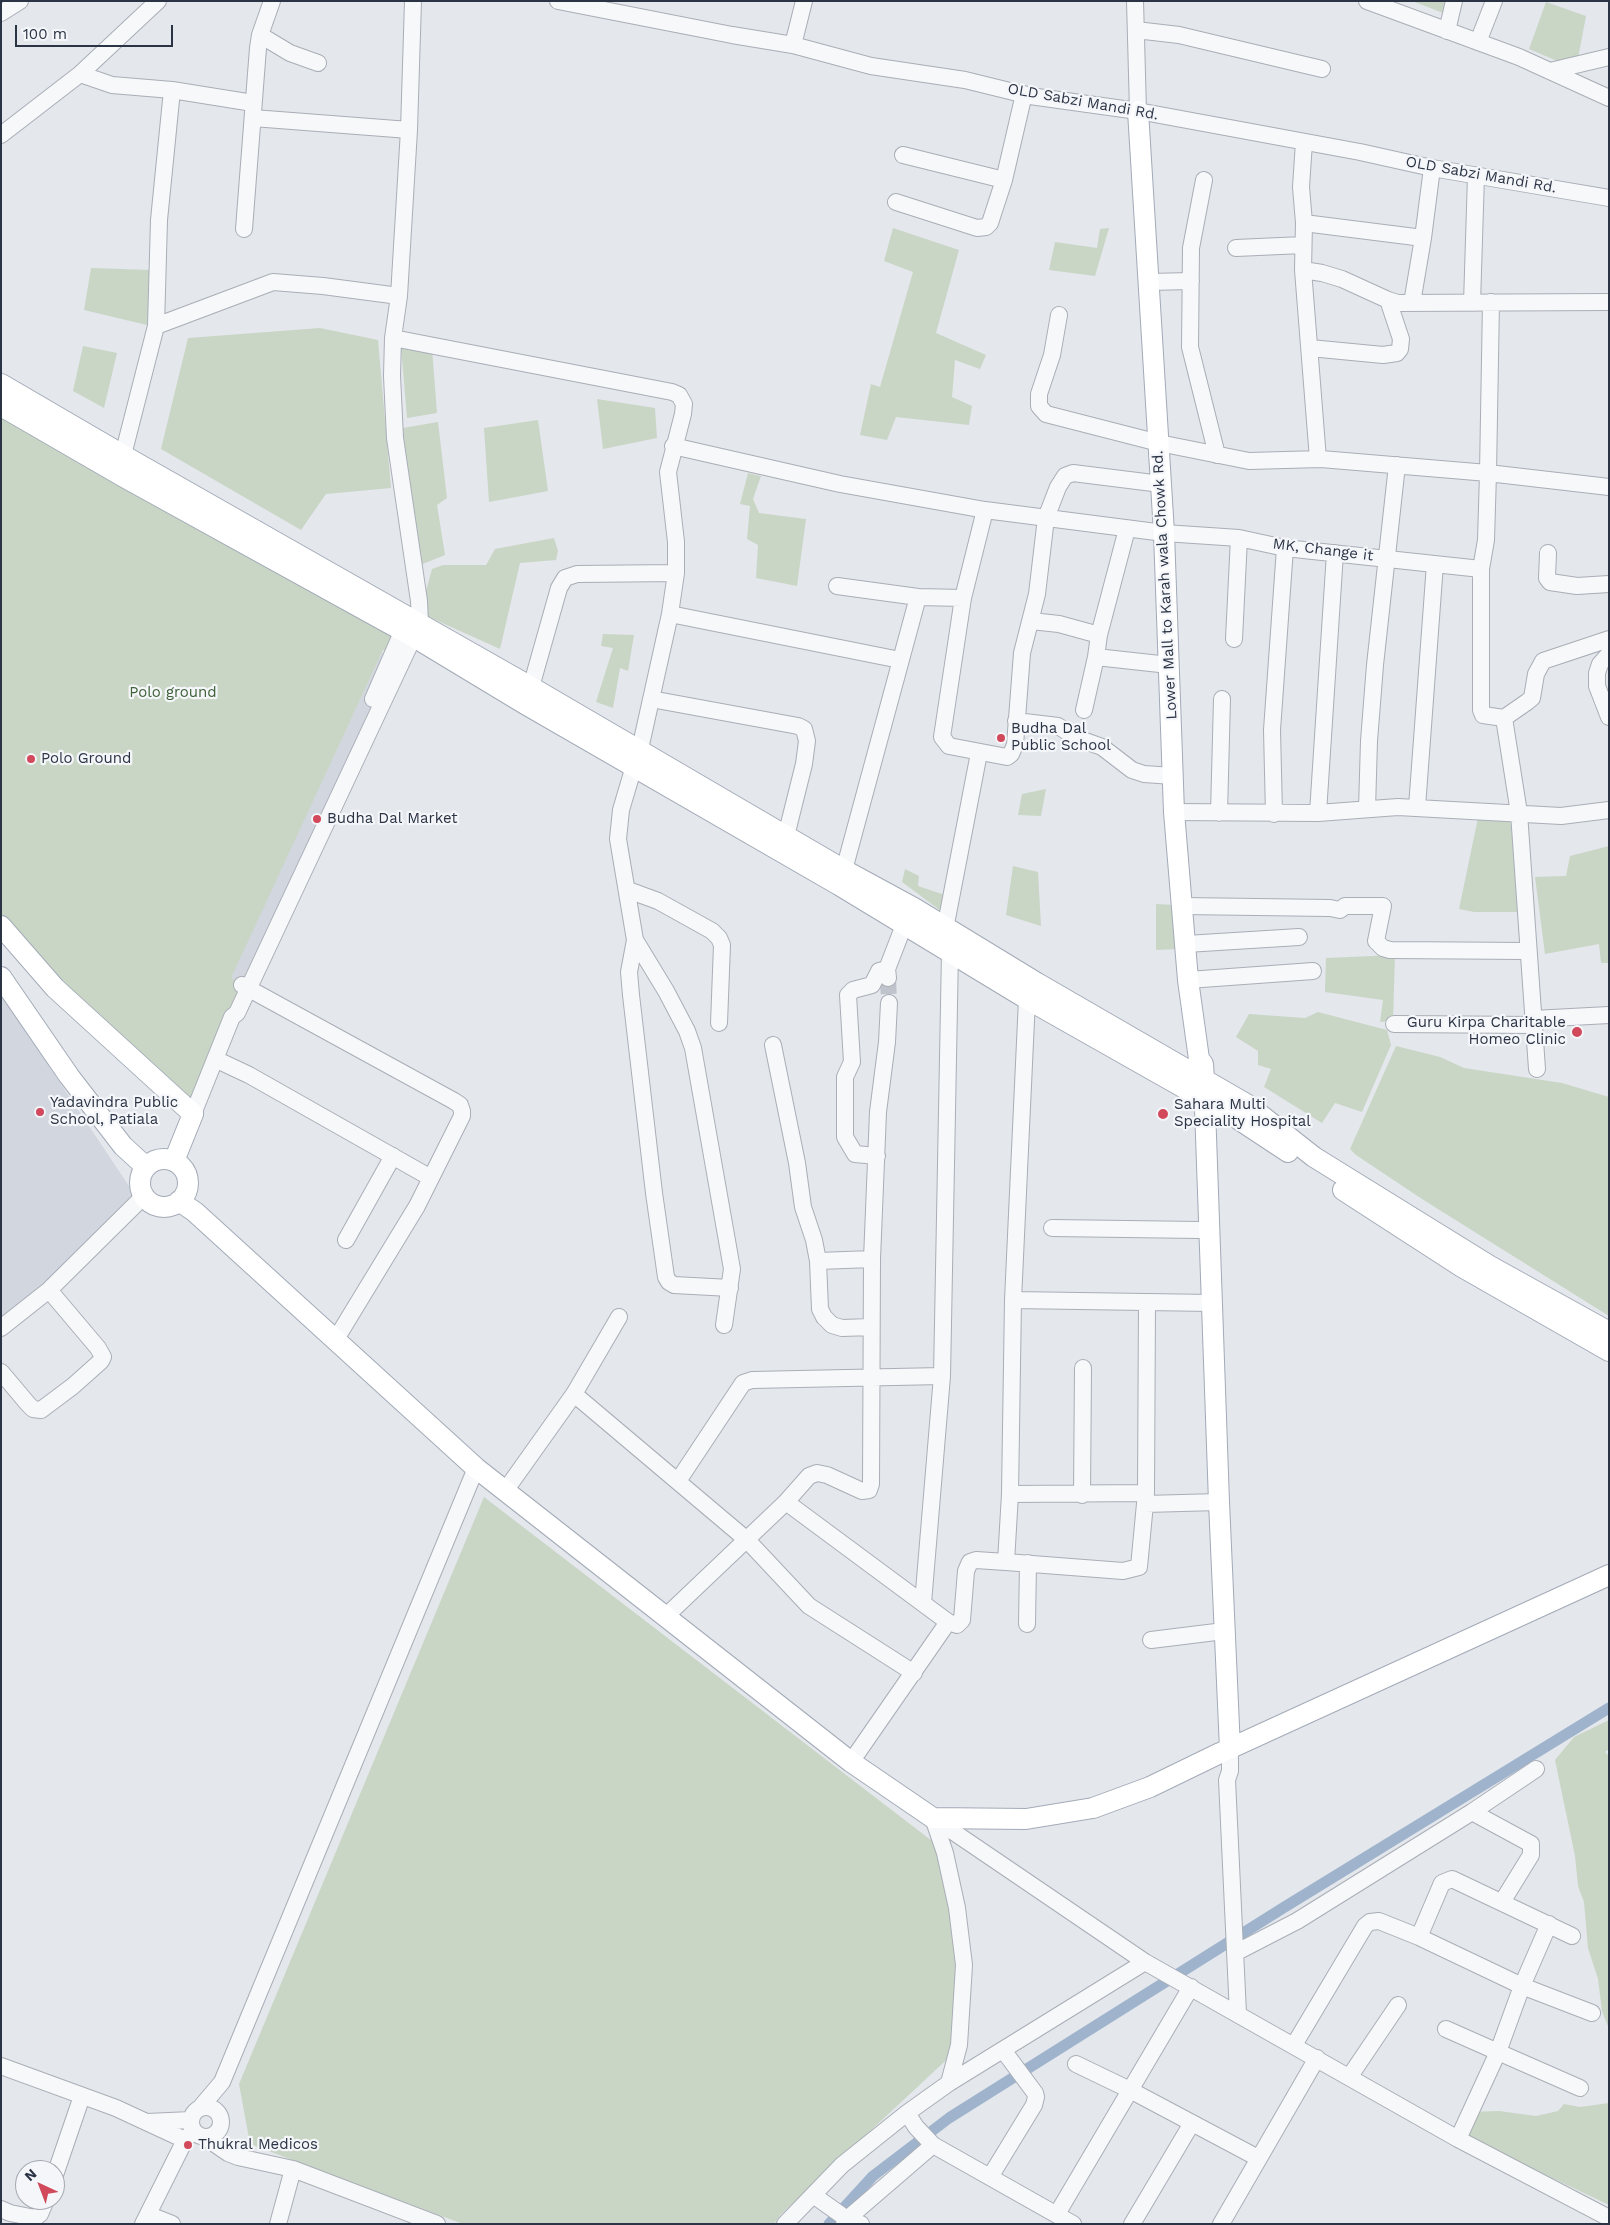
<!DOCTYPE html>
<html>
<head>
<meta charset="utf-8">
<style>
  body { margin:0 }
  #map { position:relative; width:1610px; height:2225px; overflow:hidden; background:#e4e7ec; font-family:"Work Sans",sans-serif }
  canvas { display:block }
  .frame { position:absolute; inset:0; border:2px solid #2b3445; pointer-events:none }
  .north { position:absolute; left:15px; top:2160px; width:50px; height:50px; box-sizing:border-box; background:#f4f6f9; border:1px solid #a4a8b1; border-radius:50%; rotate:317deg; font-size:14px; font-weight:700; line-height:20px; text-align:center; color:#2b3445 }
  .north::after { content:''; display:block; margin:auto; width:18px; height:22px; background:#d1495b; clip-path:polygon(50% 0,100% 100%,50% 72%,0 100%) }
  .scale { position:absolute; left:15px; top:25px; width:158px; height:22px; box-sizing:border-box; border:2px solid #2b3445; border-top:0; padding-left:6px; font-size:15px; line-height:18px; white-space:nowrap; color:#2b3445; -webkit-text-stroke:4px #f4f6f9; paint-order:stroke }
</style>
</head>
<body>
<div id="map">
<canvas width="1610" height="2225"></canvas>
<div class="frame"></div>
<div class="north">N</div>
<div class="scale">100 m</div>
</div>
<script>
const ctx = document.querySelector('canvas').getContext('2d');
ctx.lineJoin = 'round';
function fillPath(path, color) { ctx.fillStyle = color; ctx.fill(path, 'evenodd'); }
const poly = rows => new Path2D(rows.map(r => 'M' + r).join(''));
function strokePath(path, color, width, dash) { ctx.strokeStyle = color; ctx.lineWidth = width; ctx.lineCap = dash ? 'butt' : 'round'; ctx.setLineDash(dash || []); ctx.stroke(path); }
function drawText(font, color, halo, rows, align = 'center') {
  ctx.font = font + ' "Work Sans",sans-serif'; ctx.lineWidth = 4.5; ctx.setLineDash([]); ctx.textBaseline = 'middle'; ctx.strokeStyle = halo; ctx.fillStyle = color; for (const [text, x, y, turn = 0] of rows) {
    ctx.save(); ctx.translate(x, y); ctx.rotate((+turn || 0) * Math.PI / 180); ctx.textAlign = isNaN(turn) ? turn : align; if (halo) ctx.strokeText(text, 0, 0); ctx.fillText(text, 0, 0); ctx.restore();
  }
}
const built = poly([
  [382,652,404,660,251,989,230,978],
  [1,986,20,1023,139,1201,1,1327]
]);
const green = poly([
  [1412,1,1454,1,1451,16],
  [1546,2,1586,16,1576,69,1529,49],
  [893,228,959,250,936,333,986,355,980,369,955,360,952,397,972,406,969,425,896,417,887,440,860,435,871,384,880,387,913,272,884,261],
  [1109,228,1095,276,1049,270,1055,242,1097,248,1100,229],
  [91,268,151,270,147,325,84,310],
  [320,328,378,340,391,488,326,494,301,530,161,449,188,338],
  [83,346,117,353,104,408,73,391],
  [401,346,432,349,437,413,407,418],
  [597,399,655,408,657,438,603,449],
  [1,406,408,624,390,655,383,650,231,978,251,989,196,1109,1,926],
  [538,420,548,491,489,502,484,428],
  [438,422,447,498,437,505,445,555,420,565,408,501,403,428],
  [748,473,761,476,753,499,759,513,806,519,797,586,756,578,758,545,747,539,750,506,740,504],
  [554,538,558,551,556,560,520,563,500,649,420,613,432,569,443,565,486,565,495,549],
  [603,634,634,635,628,671,620,668,613,708,596,702,613,648,601,646],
  [1046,789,1041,816,1018,815,1022,794],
  [1479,813,1510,816,1519,912,1474,912,1459,909],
  [1609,846,1609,963,1601,963,1599,944,1545,954,1535,877,1566,876,1570,856],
  [1013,866,1038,872,1041,926,1006,915],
  [905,869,919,876,918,886,945,895,941,911,902,882],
  [1156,904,1174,905,1178,949,1156,950],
  [1395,955,1393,1021,1380,1022,1383,1000,1325,992,1326,958],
  [1318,1012,1387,1030,1391,1045,1362,1112,1335,1103,1322,1123,1264,1087,1271,1069,1258,1065,1258,1051,1236,1037,1249,1014,1305,1018],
  [1396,1046,1440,1057,1464,1068,1562,1083,1609,1097,1609,1316,1422,1199,1356,1155,1350,1149],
  [484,1497,936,1844,960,1961,956,2051,780,2215,774,2224,463,2224,250,2144,239,2084],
  [1609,1720,1609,1749,1605,1752,1609,1756,1609,2029,1602,2011,1598,1979,1588,1948,1584,1902,1578,1886,1575,1856,1555,1760,1574,1737],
  [1609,2103,1609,2205,1462,2135,1471,2112,1499,2111,1536,2116,1558,2111,1564,2104,1580,2107]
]);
const canal = poly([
  [829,2224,873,2176,949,2118,1283,1908,1609,1708]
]);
const minorTunnel = poly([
  [888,978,889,1003]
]);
const minor = poly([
  [413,1,409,130,399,296,393,338,672,392,679,395,684,404,683,414,668,472,676,542,676,573],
  [558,1,732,35,793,45,871,66,965,80,1030,96,1138,111,1360,152,1432,168,1609,198],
  [1135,1,1138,111],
  [1367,1,1519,57,1609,98],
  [1,13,20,1],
  [1136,30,1179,35,1322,69],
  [1447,31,1454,1],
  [260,35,290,53,318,63],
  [1478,42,1494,1],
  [793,45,804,1],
  [1550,71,1609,57],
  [80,74,112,85,172,90,253,103],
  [253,118,409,130],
  [1,135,80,74,158,1],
  [903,155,1004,180],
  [1204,180,1191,248,1190,347,1217,455],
  [896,202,977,228,986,227,990,223,1004,180,1024,94],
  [1304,223,1301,187,1304,142],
  [244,229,258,48,260,35,272,1],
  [1236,248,1303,245],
  [1303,270,1322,273,1342,279,1388,300,1398,303,1609,302],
  [1149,282,1191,281],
  [1412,303,1423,238],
  [1472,303,1476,176],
  [1059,315,1052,355,1039,394,1039,406,1046,414,1159,443,1249,461,1321,459,1488,473,1491,302],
  [156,326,273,282,323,286,399,296],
  [1310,348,1383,355,1397,353,1400,349,1401,339,1388,300],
  [673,446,840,484,985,510,1164,533,1239,538,1285,548,1481,569],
  [123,455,156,326,159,220,172,90],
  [1318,459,1303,270,1304,223,1423,238,1432,168],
  [1609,487,1488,473,1486,540,1481,569,1481,710,1483,715,1504,718,1527,702,1532,698,1536,674,1543,661,1609,639],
  [985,510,963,598,942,737,949,746,1007,757,1011,754,1015,745,1022,653,1037,594,1046,518,1058,487,1065,476,1073,473,1161,484],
  [1548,553,1547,578,1550,582,1577,586,1609,584],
  [837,586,918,597,963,598],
  [670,614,900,660],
  [1031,621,1059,624,1099,635],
  [1234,639,1239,538],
  [1609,654,1600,664,1597,673,1597,686,1609,717],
  [1096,657,1099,635,1127,529],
  [531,687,559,588,565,578,577,574,676,573,670,614,640,749],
  [373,699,407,621],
  [651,699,798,726,804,729,807,741,804,764,786,836],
  [1084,710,1096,657,1169,665],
  [1504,718,1519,813,1537,1069],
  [1016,721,1058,726,1077,738,1102,747,1132,770,1144,774,1173,776],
  [634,766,621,810,618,839,635,940,629,972,631,995,654,1193,666,1277,669,1282,674,1285,730,1288],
  [1417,807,1435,564],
  [1367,809,1369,741,1375,665,1397,465],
  [1174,812,1318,813,1398,807,1561,816,1609,810],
  [1219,813,1222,699],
  [1318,813,1335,553],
  [1274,814,1272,730,1285,548],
  [844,870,918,597],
  [628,890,658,901,712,931,719,938,722,945,719,1023],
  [1182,906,1330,908,1340,910,1345,906,1383,906,1376,941,1383,948,1390,950,1527,951],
  [945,929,979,753],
  [635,940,666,991,687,1031,693,1048,732,1269,724,1325],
  [1186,944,1299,937],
  [888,978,887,969,904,925],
  [1188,980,1313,971],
  [242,985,454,1101,460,1105,462,1111,462,1116,417,1206,336,1339],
  [1533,1019,1609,1015],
  [1394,1024,1534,1025],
  [773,1045,797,1163,803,1207,814,1240,818,1261,820,1309,824,1317,832,1325,842,1328,871,1327],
  [215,1059,249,1075,431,1178],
  [193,1114,232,1017,237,1013,420,623,419,601,395,438,392,376,393,338],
  [877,1156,855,1154,845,1137,845,1077,852,1062,848,995,853,990,872,985,879,971,887,969],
  [1052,1228,1200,1230],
  [346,1240,393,1156],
  [818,1261,872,1259],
  [1013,1300,1212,1303],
  [1,1328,49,1290,144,1196],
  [1,1372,28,1404,33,1409,41,1410,73,1386,101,1361,103,1357,98,1348,49,1290],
  [574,1394,747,1540,809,1606,914,1673],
  [678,1481,743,1383,752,1380,942,1376],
  [505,1491,574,1394,619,1317],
  [1010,1494,1146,1493],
  [1082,1495,1083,1368],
  [786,1502,809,1476,817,1473,827,1475,862,1491,869,1490,871,1484,872,1259,878,1112,887,1042,889,1003],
  [1145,1504,1219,1502],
  [1006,1562,1010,1494,1013,1300,1027,999],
  [923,1603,942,1376,950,952],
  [665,1617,786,1502,948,1622],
  [1027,1624,1028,1563],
  [1151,1640,1224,1631],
  [1230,1749,1230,1771,1227,1780,1238,2014],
  [851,1762,948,1622,957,1625,962,1620,966,1571,970,1562,976,1560,1006,1562,1123,1571,1139,1567,1146,1493,1147,1302],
  [1472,1812,1531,1844,1531,1855,1502,1902],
  [933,1818,1145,1962,1458,2139,1609,2218],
  [1419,1937,1442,1883,1452,1879,1572,1936],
  [1235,1953,1297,1921,1472,1812,1536,1769],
  [1446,2029,1498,2052,1522,1986,1592,2013],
  [1294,2045,1365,1926,1370,1922,1379,1921,1419,1937,1522,1986,1549,1924],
  [1076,2064,1130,2090,1258,2158],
  [1,2066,116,2108,185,2140],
  [1350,2076,1398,2005],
  [949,2083,1145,1962],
  '191 2122a15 15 0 1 1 30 0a15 15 0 1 1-30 0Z',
  [200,2108,222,2082,476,1468],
  [907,2113,916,2127,933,2145,1073,2224],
  [147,2122,191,2120],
  [206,2138,228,2153,238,2157,293,2169,437,2224],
  [1458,2139,1498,2052,1580,2088],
  [55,2175,82,2096],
  [990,2177,1034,2105,1036,2097,1035,2093,1003,2050],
  [813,2195,847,2219,861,2224],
  [1,2209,10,2213,35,2218,40,2214,46,2200],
  [1057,2214,1191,1987],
  [149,2215,172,2224],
  [143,2224,185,2140,193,2131],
  [278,2224,293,2169],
  [785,2224,842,2165,907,2113,949,2083,959,2045,964,1965,957,1908,945,1853,933,1818],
  [844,2224,847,2219,933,2145],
  [1132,2224,1192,2123],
  [1221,2224,1317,2058]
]);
const major = poly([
  [1138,111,1164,533,1174,812,1188,980,1199,1059,1203,1064,1204,1080,1219,1502,1230,1749],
  [1,384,133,461,531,687,844,870,914,908,1037,983,1248,1105,1314,1157,1490,1266,1609,1332],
  [1,406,124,477,414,637,525,704,839,885,1027,999,1232,1115,1288,1152],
  [1,926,55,988,193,1114,174,1161],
  [1,977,69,1076,123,1146,146,1167],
  '140 1183a24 24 0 1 1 48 0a24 24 0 1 1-48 0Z',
  [1343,1190,1462,1267,1609,1351],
  [179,1201,195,1212,476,1468,851,1762,933,1818,1026,1819,1093,1808,1150,1787,1220,1753,1609,1575]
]);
const markers = [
  [1001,738,5,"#d1495b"],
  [31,759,5,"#d1495b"],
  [317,819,5,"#d1495b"],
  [1577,1032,6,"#d1495b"],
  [40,1112,5,"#d1495b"],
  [1163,1114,6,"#d1495b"],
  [188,2145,5,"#d1495b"]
];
const streetNames = [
  ["OLD Sabzi Mandi Rd.",1083,102,10],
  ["OLD Sabzi Mandi Rd.",1481,175,10],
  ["MK, Change it",1323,550,7],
  ["Lower Mall to Karah wala Chowk Rd.",1165,585,-93]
];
const parkNames = [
  ["Polo ground",173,693]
];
const poiNames = [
  ["Budha Dal",1011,729],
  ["Public School",1011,746],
  ["Polo Ground",41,759],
  ["Budha Dal Market",327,819],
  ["Guru Kirpa Charitable",1566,1023,"right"],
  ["Homeo Clinic",1566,1040,"right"],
  ["Yadavindra Public",50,1103],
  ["School, Patiala",50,1120],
  ["Sahara Multi",1174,1105],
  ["Speciality Hospital",1174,1122],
  ["Thukral Medicos",198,2145]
];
fillPath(built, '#d2d6de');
fillPath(green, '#c9d6c5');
strokePath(canal, '#9fb4cc', 11);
strokePath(minorTunnel, '#bfc3cb', 16, [16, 8]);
strokePath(minor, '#a9aeb7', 18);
strokePath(major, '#a3abb8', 22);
strokePath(minor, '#f7f8fa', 16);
strokePath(major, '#fff', 20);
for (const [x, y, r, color] of markers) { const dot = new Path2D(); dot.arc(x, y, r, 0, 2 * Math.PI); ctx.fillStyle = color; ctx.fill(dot); strokePath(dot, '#f4f6f9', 2); }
drawText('15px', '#2b3445', '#f4f6f9', streetNames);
drawText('15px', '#3f6138', '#f4f6f9', parkNames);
drawText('15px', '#2b3445', '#f4f6f9', poiNames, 'left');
</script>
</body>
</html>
